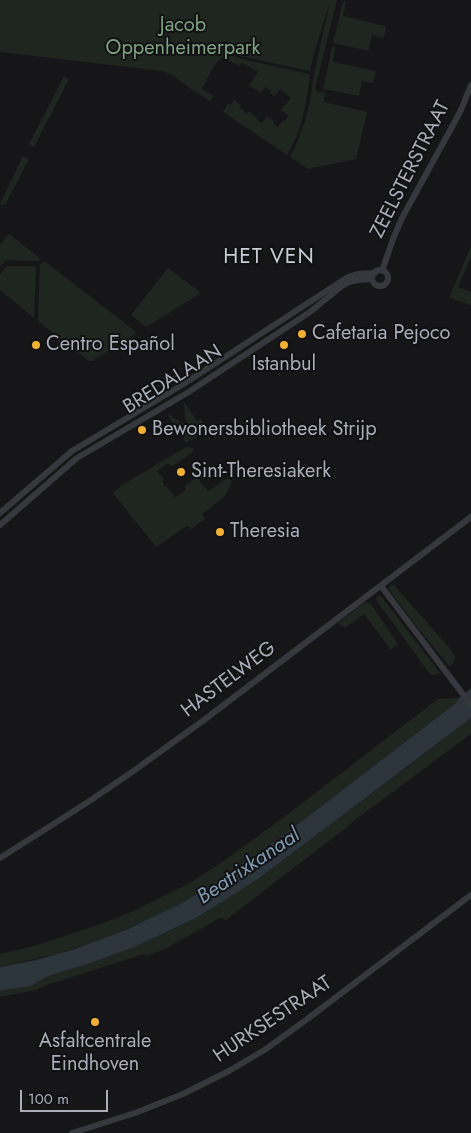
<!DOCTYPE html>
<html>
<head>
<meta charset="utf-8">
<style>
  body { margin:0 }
  #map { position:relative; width:471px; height:1133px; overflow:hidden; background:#161618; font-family:Jost,sans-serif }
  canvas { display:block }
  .scale { position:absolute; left:20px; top:1090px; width:88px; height:22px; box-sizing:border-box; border:2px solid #a8adb8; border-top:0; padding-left:6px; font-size:15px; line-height:18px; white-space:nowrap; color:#a8adb8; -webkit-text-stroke:4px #111113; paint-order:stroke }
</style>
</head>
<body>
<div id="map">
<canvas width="471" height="1133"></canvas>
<div class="scale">100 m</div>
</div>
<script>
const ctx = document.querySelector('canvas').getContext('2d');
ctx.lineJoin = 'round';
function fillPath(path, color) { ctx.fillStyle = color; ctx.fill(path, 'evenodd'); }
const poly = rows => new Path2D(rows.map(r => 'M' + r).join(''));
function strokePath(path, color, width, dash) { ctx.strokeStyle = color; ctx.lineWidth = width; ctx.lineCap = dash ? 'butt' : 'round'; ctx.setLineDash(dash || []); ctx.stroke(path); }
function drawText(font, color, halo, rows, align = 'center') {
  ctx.font = font + ' Jost,sans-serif'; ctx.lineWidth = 4; ctx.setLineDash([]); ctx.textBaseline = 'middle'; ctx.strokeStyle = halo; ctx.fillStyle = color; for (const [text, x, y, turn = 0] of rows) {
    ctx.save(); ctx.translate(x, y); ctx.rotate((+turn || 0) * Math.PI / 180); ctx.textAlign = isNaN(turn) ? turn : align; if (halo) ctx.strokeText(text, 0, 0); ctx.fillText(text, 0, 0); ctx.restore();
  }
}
const green = poly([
  [0,0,337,0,315,89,316,91,325,93,324,102,364,111,367,112,356,159,308,169,290,157,296,145,305,120,310,101,314,74,330,2,313,57,310,71,221,52,246,60,309,74,310,76,306,103,301,124,296,138,287,155,223,112,228,103,231,105,234,100,241,105,239,107,245,111,244,112,247,114,249,111,257,118,256,120,262,123,267,116,274,121,273,123,278,127,283,120,285,121,288,115,281,110,291,98,280,89,275,96,270,93,271,91,266,87,261,93,249,86,258,72,242,63,239,66,222,57,215,64,202,89,214,96,210,101,194,91,172,75,163,71,0,52],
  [343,1,346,2,343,16,386,26,384,38,372,35,368,51,333,43],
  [332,47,335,47,333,62,376,71,373,83,362,81,359,96,323,89],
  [64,76,69,79,34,147,29,144],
  [23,156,29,159,5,205,0,204],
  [9,234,41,259,39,261,35,261,6,260,0,267,0,245],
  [471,246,471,257,458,287,471,292,471,305,449,298],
  [44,261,121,320,137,333,92,361,89,361,38,321,40,265],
  [7,266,36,266,34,318,0,290,0,274],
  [168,268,201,293,146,327,131,315],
  [184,402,197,421,201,419,202,421,203,432,197,436,185,419],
  [167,414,187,425,195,437,186,443],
  [186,447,193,448,193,452,174,465,171,466,168,463,157,471,164,479,163,481,164,486,168,488,175,497,186,490,184,486,198,477,203,486,205,486,208,491,228,478,232,482,225,496,202,514,205,519,191,529,187,526,156,547,113,493,122,485],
  [392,585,394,585,453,652,455,657,454,661,450,667,417,627,389,590,389,587],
  [378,596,381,596,440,673,436,675,432,675,429,673,377,601,376,598],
  [364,603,370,603,398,644,391,650,364,614,345,628,338,623],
  [459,698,456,703,285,834,233,871,184,902,143,922,95,942,57,954,0,967,0,954,38,945,101,924,129,913,188,884,218,865,276,823,438,699],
  [471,718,471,735,470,734,468,736,381,801,353,821,351,824,226,920,222,918,220,918,165,949,147,956,144,954,50,984,36,990,0,997,0,991,31,986,39,981,49,976,88,964,132,948,194,919,222,902,404,769]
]);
const water = poly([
  [471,688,471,718,259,878,222,902,194,919,132,948,88,964,49,976,39,981,31,986,0,991,0,967,36,960,75,949,128,929,184,902,233,871,285,834,456,703,459,698]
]);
const minor = poly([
  '372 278a8 8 0 1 1 16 0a8 8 0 1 1-16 0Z',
  [382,271,393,239,402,218,453,125,461,110,471,85],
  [0,513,72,451,182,385,348,277,358,274,375,273],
  [0,525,77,458,187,393,310,312,342,286,349,282,358,280,372,279],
  [381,586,471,705],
  [0,858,88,802,132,772,204,720,471,517],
  [72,1133,135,1113,183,1094,229,1071,266,1049,310,1017,471,895]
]);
const markers = [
  [302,334,5,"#f2b134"],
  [36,345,5,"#f2b134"],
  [284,345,5,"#f2b134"],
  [142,430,5,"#f2b134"],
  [181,472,5,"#f2b134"],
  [220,532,5,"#f2b134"],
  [95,1022,5,"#f2b134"]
];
const parkNames = [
  ["Jacob",183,26],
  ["Oppenheimerpark",183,49]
];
const streetNames = [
  ["ZEELSTERSTRAAT",411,170,-63],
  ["BREDALAAN",173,380,-32],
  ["HASTELWEG",229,680,-37],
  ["HURKSESTRAAT",273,1020,-34]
];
const poiNames = [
  ["Cafetaria Pejoco",312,334],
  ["Centro Español",46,345],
  ["Istanbul",284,365,"center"],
  ["Bewonersbibliotheek Strijp",152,430],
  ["Sint-Theresiakerk",191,472],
  ["Theresia",230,532],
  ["Asfaltcentrale",95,1042,"center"],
  ["Eindhoven",95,1065,"center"]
];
const neighbourhoodNames = [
  ["HET VEN",269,258]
];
const waterNames = [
  ["Beatrixkanaal",249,867,-34]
];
fillPath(green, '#1e261f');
fillPath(water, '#2c353c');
strokePath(minor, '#37383d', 6);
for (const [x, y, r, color] of markers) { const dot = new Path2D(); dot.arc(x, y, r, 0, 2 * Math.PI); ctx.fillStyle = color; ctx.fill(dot); strokePath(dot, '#111113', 2); }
drawText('20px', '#7fa381', '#111113', parkNames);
drawText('20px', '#a8adb8', '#111113', streetNames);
drawText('20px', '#a8adb8', '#111113', poiNames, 'left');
ctx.letterSpacing = '1px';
drawText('21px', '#c9ccd4', '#111113', neighbourhoodNames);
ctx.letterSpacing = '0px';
drawText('italic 21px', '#7f9bb3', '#111113', waterNames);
</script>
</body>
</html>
